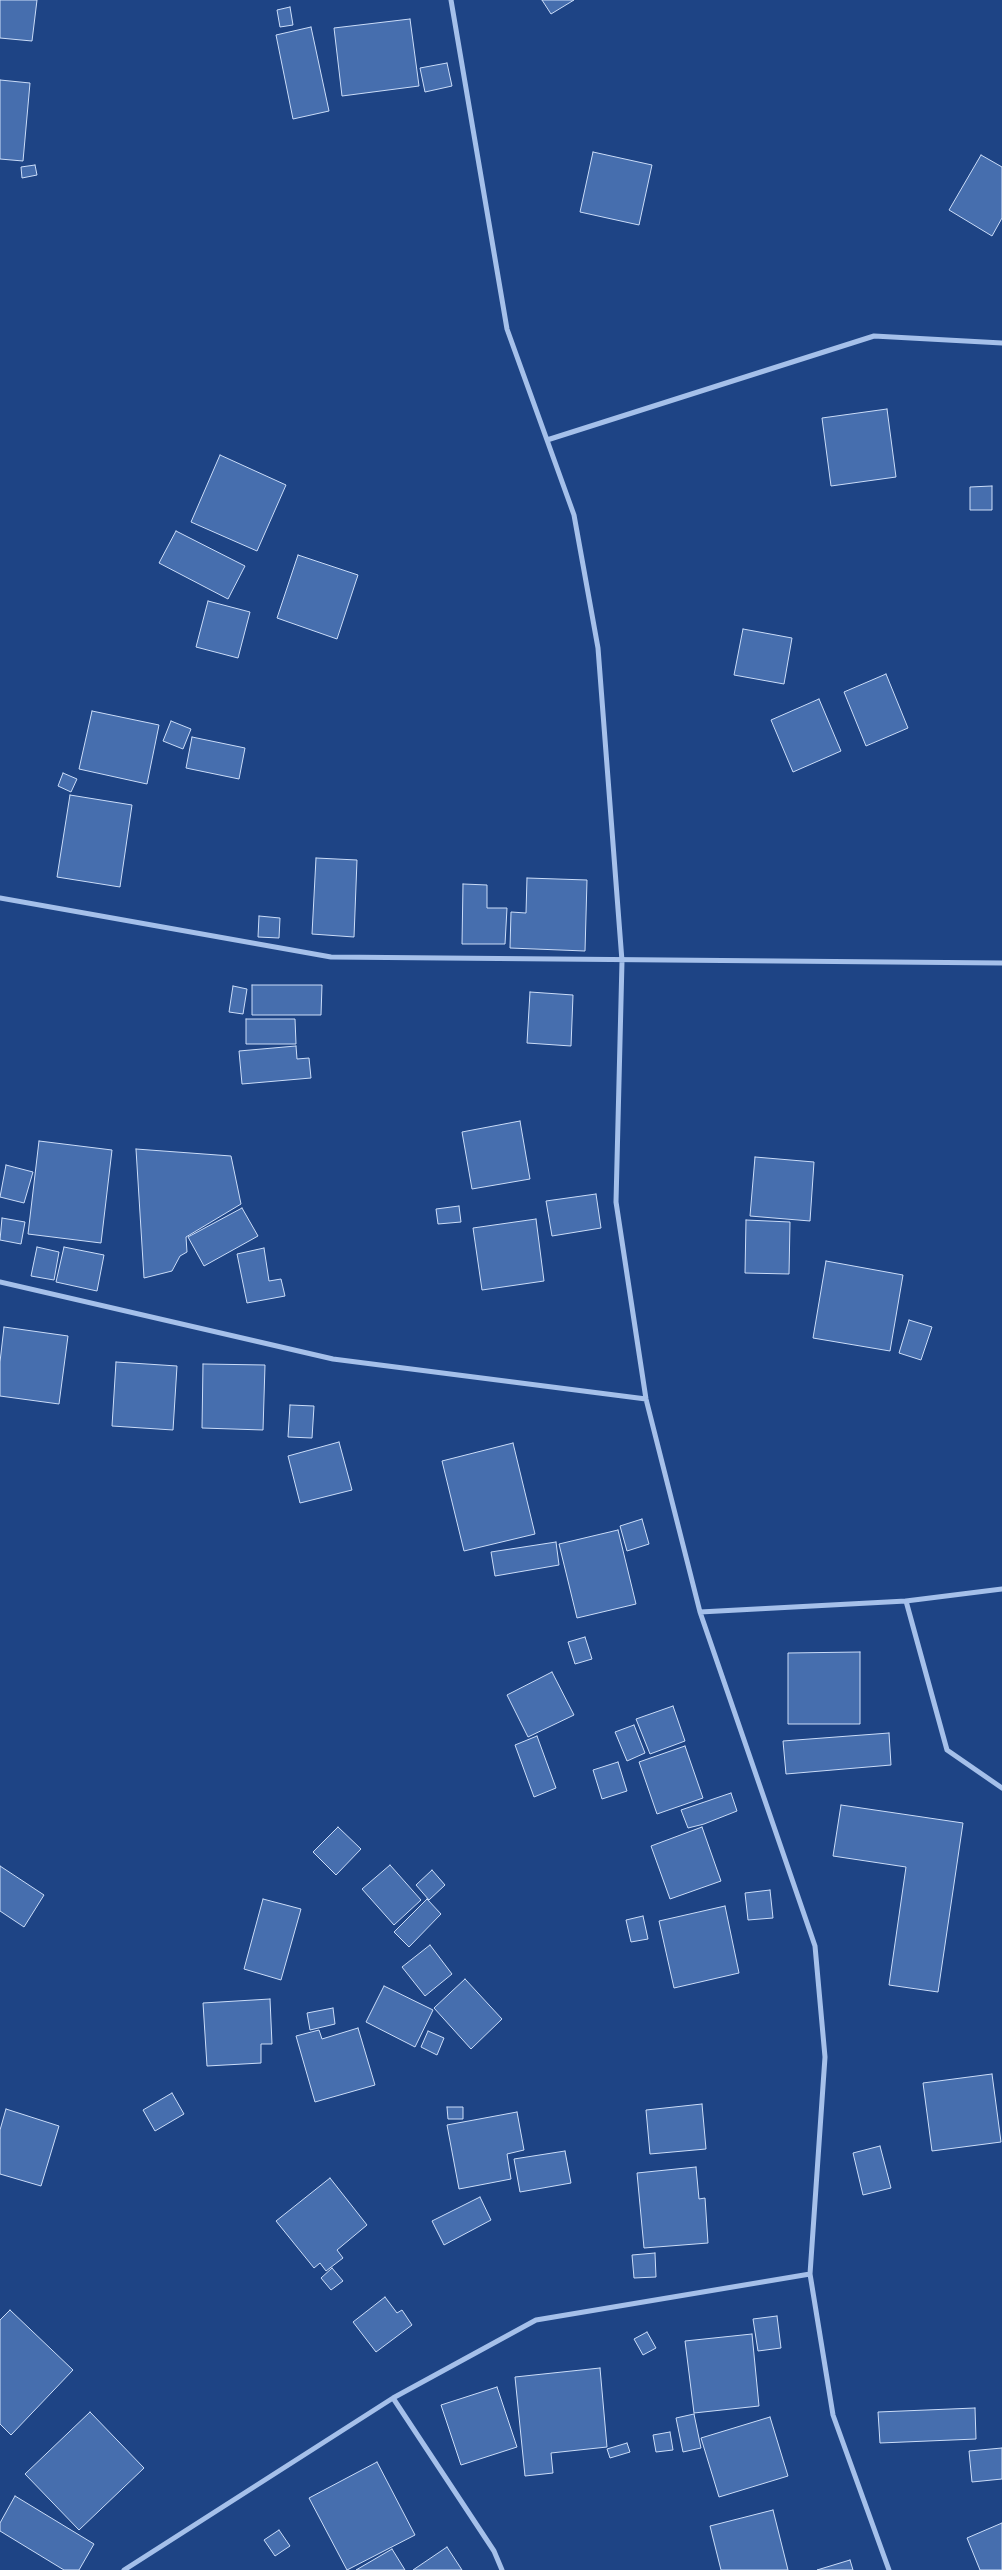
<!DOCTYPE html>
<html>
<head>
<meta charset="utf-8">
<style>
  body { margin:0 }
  canvas { display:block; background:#1e4485 }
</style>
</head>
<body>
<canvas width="1002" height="2570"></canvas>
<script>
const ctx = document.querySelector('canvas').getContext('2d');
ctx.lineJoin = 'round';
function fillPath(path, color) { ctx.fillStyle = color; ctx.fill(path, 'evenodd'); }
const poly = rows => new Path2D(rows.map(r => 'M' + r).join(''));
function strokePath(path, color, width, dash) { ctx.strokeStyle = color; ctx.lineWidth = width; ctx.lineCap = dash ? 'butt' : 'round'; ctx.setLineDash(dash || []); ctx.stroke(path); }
const building = poly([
  [0,0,37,0,32,41,0,38,0,0],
  [542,0,574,0,551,14,542,0],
  [290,7,293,25,280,27,277,10,290,7],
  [410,19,419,86,342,96,334,28,410,19],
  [311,27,329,111,293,119,276,35,311,27],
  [447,63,452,86,425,92,420,68,447,63],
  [0,80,30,83,23,161,0,159,0,80],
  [593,152,652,165,639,225,580,212,593,152],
  [981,155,1002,167,1002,218,992,236,949,210,981,155],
  [35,165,37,175,22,178,21,167,35,165],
  [887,409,896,477,831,486,822,418,887,409],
  [220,455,286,485,257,551,191,522,220,455],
  [992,486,992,510,970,510,970,487,992,486],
  [176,531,245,566,228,599,159,563,176,531],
  [298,555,358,575,337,639,277,618,298,555],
  [208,601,250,612,238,658,196,647,208,601],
  [743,629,792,638,784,684,734,675,743,629],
  [886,674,908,728,866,746,844,692,886,674],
  [819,699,841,751,793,772,771,720,819,699],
  [92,711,159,725,147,784,79,769,92,711],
  [171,721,191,729,183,749,163,741,171,721],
  [192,737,245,748,239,779,186,768,192,737],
  [63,773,77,779,71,792,58,786,63,773],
  [70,795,132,805,120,887,57,877,70,795],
  [316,858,357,860,354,937,312,934,316,858],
  [527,878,587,880,585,951,510,948,511,912,526,913,527,878],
  [463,884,487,885,487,908,507,908,505,944,462,944,463,884],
  [259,916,280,918,279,938,258,937,259,916],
  [252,985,322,985,321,1015,252,1015,252,985],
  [233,986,247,989,243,1014,229,1012,233,986],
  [530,992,573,995,571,1046,527,1043,530,992],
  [246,1019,295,1019,296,1044,246,1044,246,1019],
  [296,1046,297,1059,309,1058,311,1078,242,1084,239,1051,296,1046],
  [520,1121,530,1179,472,1189,462,1132,520,1121],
  [39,1141,112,1150,101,1243,28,1234,39,1141],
  [136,1149,231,1156,241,1204,186,1237,187,1252,180,1256,172,1271,144,1278,136,1149],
  [755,1157,814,1162,810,1221,750,1216,755,1157],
  [6,1165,33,1172,24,1203,0,1197,6,1165],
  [596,1194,601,1228,552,1236,546,1201,596,1194],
  [459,1206,461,1222,438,1224,436,1209,459,1206],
  [242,1208,258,1236,204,1266,188,1237,242,1208],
  [2,1218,25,1222,21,1244,0,1240,2,1218],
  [536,1219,544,1281,482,1290,473,1228,536,1219],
  [746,1220,790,1222,789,1274,745,1273,746,1220],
  [37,1247,59,1252,54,1280,31,1276,37,1247],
  [64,1247,104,1255,97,1291,56,1282,64,1247],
  [264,1248,269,1281,281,1279,285,1296,247,1303,237,1254,264,1248],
  [826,1261,903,1275,890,1351,813,1338,826,1261],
  [909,1320,932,1327,921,1360,899,1353,909,1320],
  [4,1327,68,1336,59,1404,0,1396,0,1362,4,1327],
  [116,1362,177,1366,173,1430,112,1426,116,1362],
  [203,1364,265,1365,263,1430,202,1428,203,1364],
  [290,1405,314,1406,312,1438,288,1437,290,1405],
  [339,1442,352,1490,300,1503,288,1456,339,1442],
  [513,1443,535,1534,464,1551,442,1461,513,1443],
  [642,1519,649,1544,627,1551,620,1526,642,1519],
  [618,1530,636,1604,577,1618,559,1544,618,1530],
  [556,1542,559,1565,495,1576,491,1552,556,1542],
  [585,1637,592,1659,575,1664,568,1642,585,1637],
  [860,1652,860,1724,788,1724,788,1653,860,1652],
  [552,1672,574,1715,528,1737,507,1695,552,1672],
  [673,1706,685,1741,650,1754,636,1719,673,1706],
  [634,1725,645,1753,627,1761,615,1732,634,1725],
  [889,1733,891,1765,786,1774,783,1741,889,1733],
  [537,1736,556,1788,534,1797,515,1745,537,1736],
  [685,1746,703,1798,657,1814,639,1762,685,1746],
  [618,1762,627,1791,602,1799,593,1770,618,1762],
  [731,1793,737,1811,704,1824,688,1828,681,1810,731,1793],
  [841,1805,963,1823,938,1992,889,1985,906,1867,833,1856,841,1805],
  [338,1827,361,1849,336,1875,313,1852,338,1827],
  [702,1827,721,1881,670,1899,651,1846,702,1827],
  [390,1865,421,1900,394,1925,362,1889,390,1865],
  [0,1866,44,1895,24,1927,0,1911,0,1866],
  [432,1870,445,1885,429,1900,416,1885,432,1870],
  [770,1890,773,1918,748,1920,745,1893,770,1890],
  [263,1899,301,1909,281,1980,244,1969,263,1899],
  [427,1899,441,1914,409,1947,394,1932,427,1899],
  [725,1906,739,1973,674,1988,659,1921,725,1906],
  [643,1916,648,1939,631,1942,626,1920,643,1916],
  [430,1945,452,1974,425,1996,402,1967,430,1945],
  [465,1979,502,2019,471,2049,434,2008,465,1979],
  [384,1986,433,2010,415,2047,366,2022,384,1986],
  [270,1999,272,2044,261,2044,261,2063,207,2066,203,2003,270,1999],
  [333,2008,335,2024,310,2030,307,2013,333,2008],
  [358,2028,375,2085,315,2102,296,2036,319,2030,322,2039,358,2028],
  [428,2031,444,2038,437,2055,421,2047,428,2031],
  [992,2074,1001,2142,932,2151,923,2083,992,2074],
  [172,2093,184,2114,155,2131,143,2110,172,2093],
  [702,2104,706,2149,650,2154,646,2110,702,2104],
  [447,2107,463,2107,463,2119,448,2119,447,2107],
  [6,2109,59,2126,41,2186,0,2174,0,2130,6,2109],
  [517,2112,524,2150,507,2154,511,2179,459,2189,447,2125,517,2112],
  [880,2146,891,2188,863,2195,853,2153,880,2146],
  [565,2151,571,2183,520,2192,514,2159,565,2151],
  [696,2167,699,2199,705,2198,708,2243,644,2248,637,2173,696,2167],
  [330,2178,367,2225,337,2250,343,2258,326,2271,320,2263,314,2268,276,2221,330,2178],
  [480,2197,491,2220,444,2245,432,2221,480,2197],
  [655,2253,656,2277,634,2278,632,2255,655,2253],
  [332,2268,343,2281,331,2290,321,2278,332,2268],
  [385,2297,397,2313,402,2310,412,2325,376,2352,353,2322,385,2297],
  [10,2310,73,2370,11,2435,0,2424,0,2320,10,2310],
  [777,2316,781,2348,758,2351,753,2319,777,2316],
  [647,2332,656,2348,643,2355,634,2339,647,2332],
  [752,2334,759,2406,694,2413,685,2341,752,2334],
  [600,2368,607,2447,551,2453,553,2473,525,2476,515,2377,600,2368],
  [497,2387,517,2447,461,2465,441,2405,497,2387],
  [975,2408,976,2439,880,2443,878,2412,975,2408],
  [90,2412,144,2468,79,2530,25,2474,90,2412],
  [694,2414,701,2448,683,2452,676,2418,694,2414],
  [770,2417,788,2476,719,2497,701,2438,770,2417],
  [670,2432,673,2450,656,2452,653,2435,670,2432],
  [627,2443,630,2452,610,2458,607,2449,627,2443],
  [1002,2448,1002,2479,972,2482,969,2451,1002,2448],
  [377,2462,415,2535,347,2570,309,2498,377,2462],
  [15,2496,94,2544,79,2570,64,2570,0,2531,0,2523,15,2496],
  [773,2510,788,2570,721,2570,710,2526,773,2510],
  [1002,2523,1002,2570,980,2570,967,2538,1002,2523],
  [279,2530,290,2546,275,2556,264,2540,279,2530],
  [447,2547,462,2570,413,2570,447,2547],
  [392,2549,405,2570,356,2570,392,2549],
  [850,2560,853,2570,817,2570,850,2560]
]);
const street = poly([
  [451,0,507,329,574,515,598,648,622,961,616,1202,646,1399,700,1612,815,1946,825,2057,810,2274,833,2415,889,2570],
  [547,440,874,336,1002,343],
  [0,898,331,957,1002,963],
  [0,1282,333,1359,646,1399],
  [906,1601,947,1750,1002,1788],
  [700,1612,906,1601,1002,1589],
  [393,2398,494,2551,502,2570],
  [124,2570,393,2398,536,2320,810,2274]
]);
fillPath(building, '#466eae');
strokePath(building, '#cadcf8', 1);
strokePath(street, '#a5c0ea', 5);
</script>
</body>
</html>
